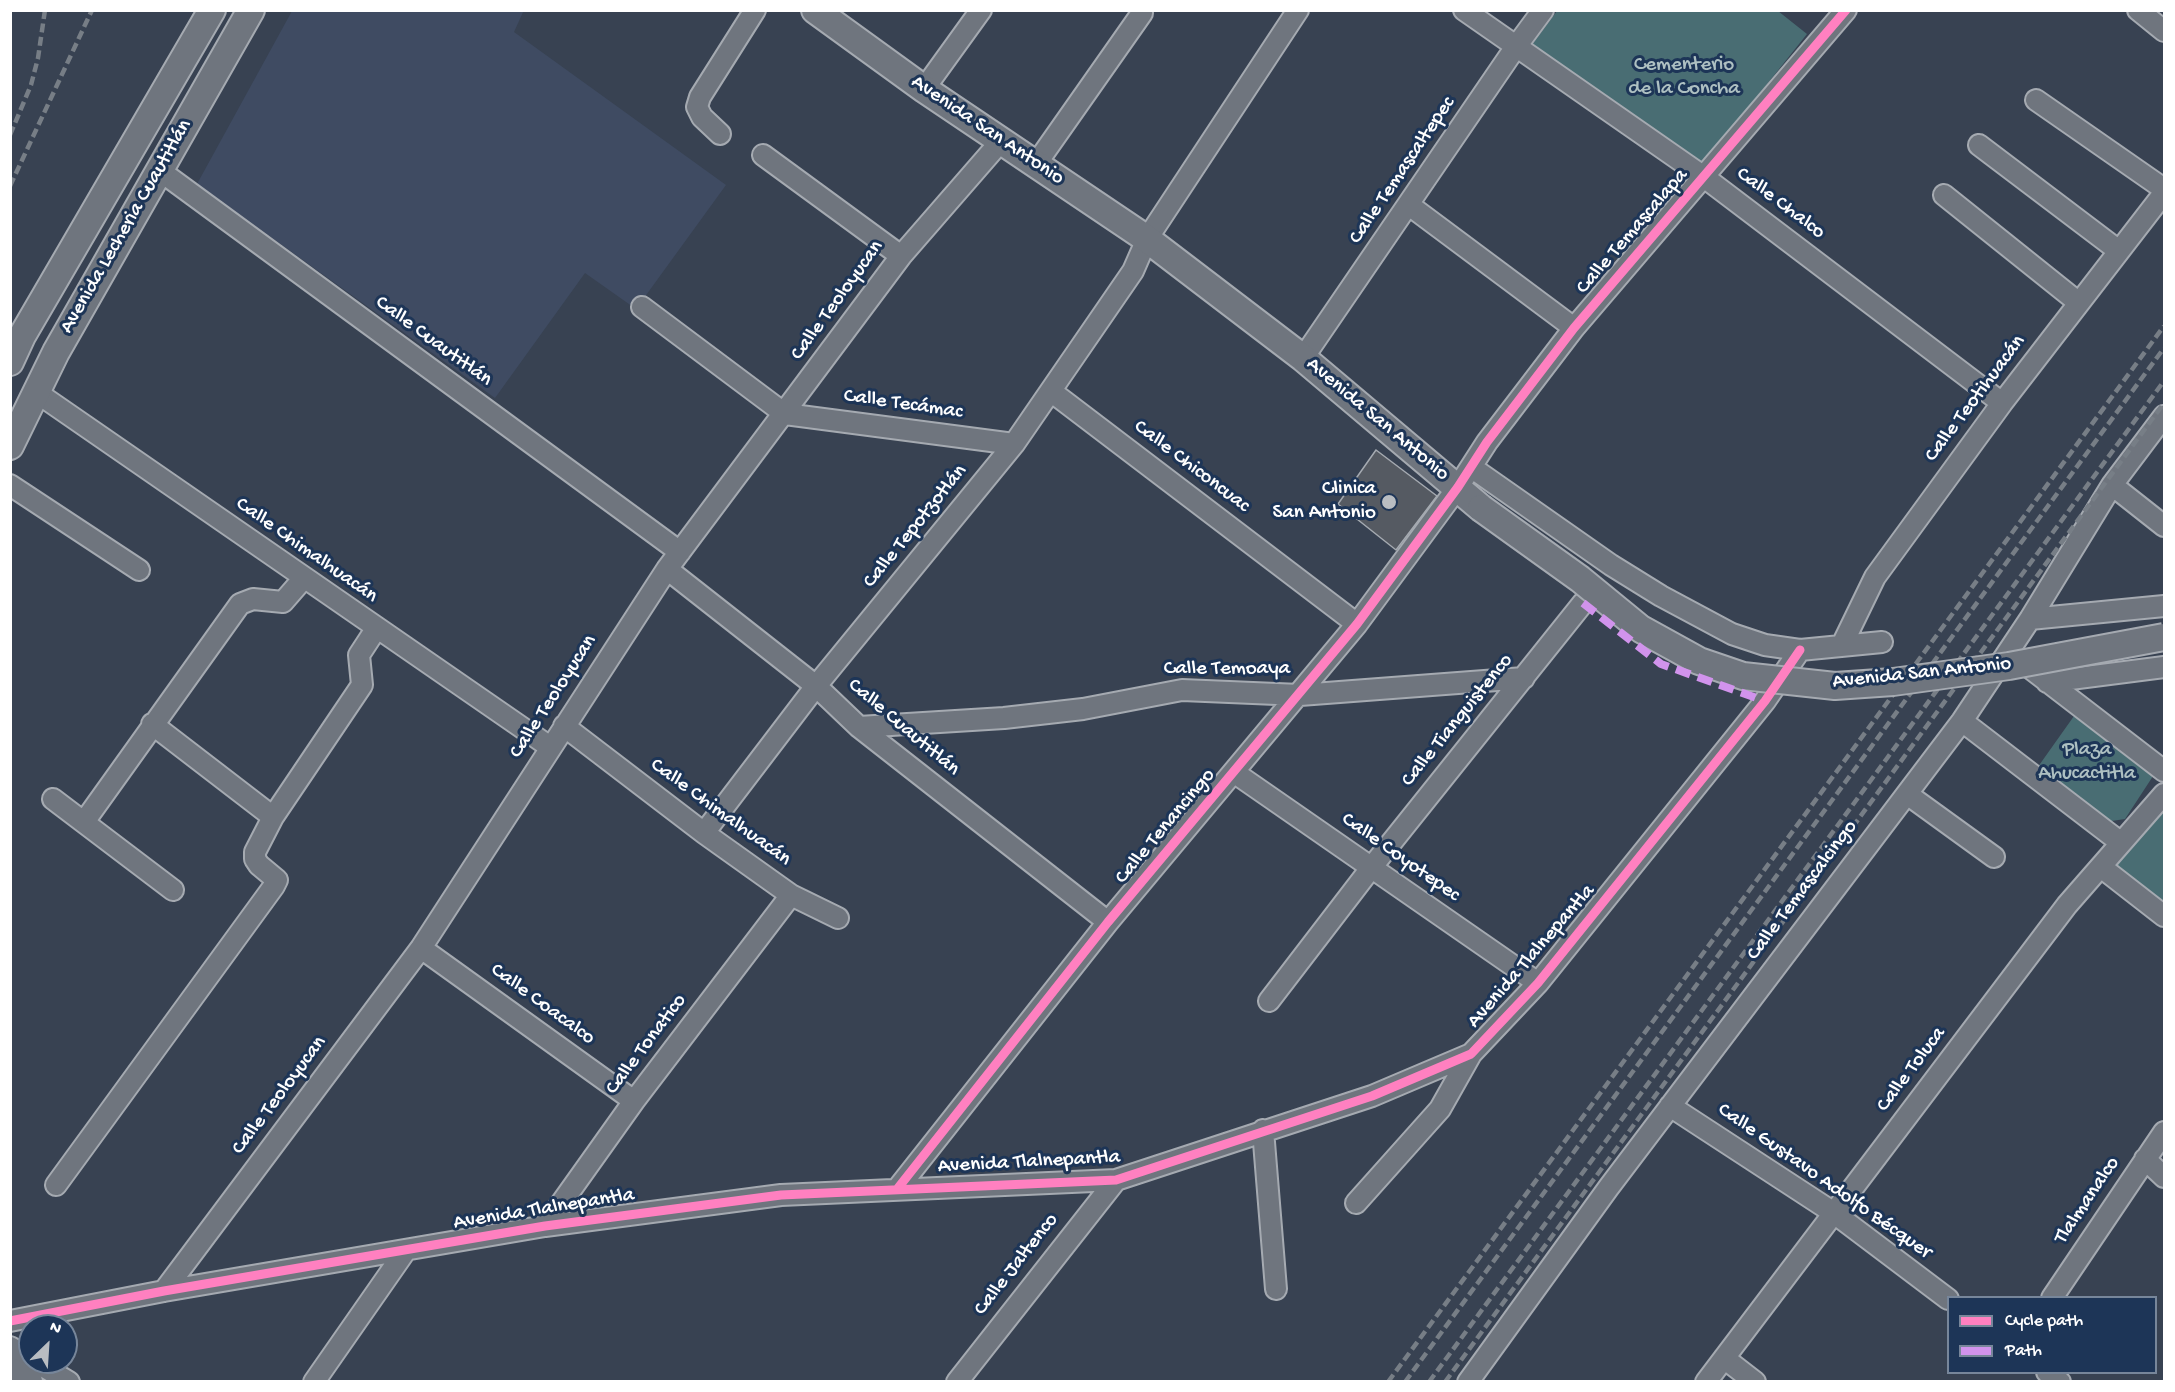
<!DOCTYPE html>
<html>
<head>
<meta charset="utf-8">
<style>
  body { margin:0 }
  #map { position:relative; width:2175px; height:1392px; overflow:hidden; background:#384252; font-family:"Gochi Hand",sans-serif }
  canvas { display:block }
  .frame { position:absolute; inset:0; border:12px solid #fff; pointer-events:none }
  .legend { position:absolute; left:1947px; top:1296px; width:210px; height:78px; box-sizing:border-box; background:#1d3557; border:2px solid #77869a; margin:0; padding:8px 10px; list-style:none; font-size:18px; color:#fff }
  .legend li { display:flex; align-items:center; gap:12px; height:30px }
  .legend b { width:30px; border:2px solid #77869a }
  .north { position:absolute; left:18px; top:1314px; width:60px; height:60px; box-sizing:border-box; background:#1d3557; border:2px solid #77869a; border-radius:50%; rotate:25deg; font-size:16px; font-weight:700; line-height:24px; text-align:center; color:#fff }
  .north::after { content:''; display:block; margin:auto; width:21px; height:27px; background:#b9bdc2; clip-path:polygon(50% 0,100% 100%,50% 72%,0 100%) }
</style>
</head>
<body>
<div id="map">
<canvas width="2175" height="1392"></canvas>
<div class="frame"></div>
<ul class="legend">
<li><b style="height:8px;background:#ff80c0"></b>Cycle path</li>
<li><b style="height:8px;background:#d193ec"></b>Path</li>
</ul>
<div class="north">N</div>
</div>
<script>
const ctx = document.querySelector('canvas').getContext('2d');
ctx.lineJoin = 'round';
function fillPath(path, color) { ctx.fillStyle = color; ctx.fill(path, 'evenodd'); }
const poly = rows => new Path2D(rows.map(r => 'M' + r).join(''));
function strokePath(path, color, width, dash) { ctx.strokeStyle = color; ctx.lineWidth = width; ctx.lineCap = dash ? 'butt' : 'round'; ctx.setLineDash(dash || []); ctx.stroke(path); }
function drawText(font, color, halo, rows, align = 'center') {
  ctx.font = font + ' "Gochi Hand",sans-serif'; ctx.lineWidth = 6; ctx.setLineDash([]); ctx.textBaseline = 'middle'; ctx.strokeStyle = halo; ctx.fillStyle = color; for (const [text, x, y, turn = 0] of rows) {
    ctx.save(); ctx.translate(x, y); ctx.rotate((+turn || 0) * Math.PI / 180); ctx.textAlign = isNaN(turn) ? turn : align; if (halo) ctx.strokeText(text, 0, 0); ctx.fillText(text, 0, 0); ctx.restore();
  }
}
const built = poly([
  [524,10,514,32,726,185,636,309,585,273,495,398,197,184,292,11]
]);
const green = poly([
  [1557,11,1778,11,1807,34,1697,172,1528,50],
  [2079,709,2157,770,2125,819,2105,822,2035,771],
  [2164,801,2164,913,2104,863]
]);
const shadow = poly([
  [1436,497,1447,508,1408,561,1340,504]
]);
const building = poly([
  [1376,450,1437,496,1396,550,1338,504,1376,450]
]);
const minor = poly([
  [1464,10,1704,177,2002,403],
  [2138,10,2164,31],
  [924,89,981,10],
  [2036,100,2164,189],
  [720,134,702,117,697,107,700,97,755,10],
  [1979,145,2119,251],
  [763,155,901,256],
  [1036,164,1142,13],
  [159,170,680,552],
  [1944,195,2079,303],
  [1409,205,1574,328],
  [642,307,785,414,1014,444],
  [1303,358,1515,48,1543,10],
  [36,392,550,747],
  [1052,392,1357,624],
  [1471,467,1611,565,1661,596,1732,634,1765,645,1800,650,1882,642],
  [10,485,139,570],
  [2112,485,2164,526],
  [667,569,816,686,859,727,1108,922],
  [2030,619,2164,606],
  [1842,645,1875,577,2002,403,2164,193],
  [2017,658,2164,771],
  [2047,682,2164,667],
  [1962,721,2120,842],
  [152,724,273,817],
  [564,726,704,833,791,895,838,918],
  [859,727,1004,718,1083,709,1182,690,1300,695,1524,678],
  [1235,773,1538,983],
  [1907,794,1994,857],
  [53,799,173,890],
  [84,822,240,604,253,599,283,602,303,579],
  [704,833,816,686,1014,444,1133,271,1147,239,1298,10],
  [2101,867,2164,916],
  [421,948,634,1101],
  [1269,1001,1371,868,1583,603],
  [1670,1106,1834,1213,1948,1299],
  [1263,1130,1276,1289],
  [2145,1159,2164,1177],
  [56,1185,274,886,277,880,259,865,255,859,255,852,273,817,362,685,359,655,376,629],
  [898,1188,1108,922,1357,624,1458,487,1487,442,1574,328,1846,10],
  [1356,1203,1440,1109,1471,1054],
  [545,1226,634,1101,791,895],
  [164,1291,421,948,667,569,901,256,1001,141],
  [2052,1298,2164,1132],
  [10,1321,164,1291,545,1226,781,1195,1116,1180,1372,1096,1471,1054,1538,983,1765,701,1800,650],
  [10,1347,30,1358],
  [1724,1358,1755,1382],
  [36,1362,69,1382],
  [2047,1372,2060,1382],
  [314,1382,406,1250],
  [957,1382,1116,1180],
  [1468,1382,1609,1187,1962,721,2030,619,2112,485,2164,416],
  [1706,1382,2067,905,2164,794]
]);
const major = poly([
  [815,10,924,89,1147,239,1303,358,1481,508],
  [10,362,22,336,212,10],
  [10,446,56,352,251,10]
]);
const highway = poly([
  [10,1373,27,1382]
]);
const rail = poly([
  [10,135,31,85,38,58,45,10],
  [10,186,92,10],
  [1388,1382,2164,326],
  [1405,1382,2164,348],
  [1429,1382,2164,381],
  [1445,1382,2164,403]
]);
const majorBridge = poly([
  [1481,508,1580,579,1641,629,1699,661,1743,676,1835,686,1893,682,2009,666,2164,637]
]);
const quiet = poly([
  [1583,603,1661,664,1765,701]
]);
const cycleway = poly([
  [898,1188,1108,922,1357,624,1458,487,1487,442,1574,328,1846,10],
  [10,1321,164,1291,545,1226,781,1195,1116,1180,1372,1096,1471,1054,1538,983,1765,701,1800,650]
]);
const markers = [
  [1389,502,8,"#b9bdc2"]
];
const parkNames = [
  ["Cementerio",1684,66],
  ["de la Concha",1684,90],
  ["Plaza",2087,751],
  ["Ahucactitla",2087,775]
];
const streetNames = [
  ["Avenida San Antonio",987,131,34],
  ["Calle Temascaltepec",1403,171,-56],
  ["Calle Chalco",1780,204,37],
  ["Avenida Lecheria Cuautitlán",127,227,-60],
  ["Calle Temascalapa",1633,232,-49],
  ["Calle Teoloyucan",838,301,-54],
  ["Calle Cuautitlán",433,342,36],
  ["Calle Teotihuacán",1976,399,-53],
  ["Calle Tecámac",903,405,8],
  ["Avenida San Antonio",1377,420,40],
  ["Calle Chiconcuac",1191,467,37],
  ["Calle Tepotzotlán",916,527,-51],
  ["Calle Chimalhuacán",306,551,35],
  ["Calle Temoaya",1227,670],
  ["Avenida San Antonio",1922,674,-6],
  ["Calle Teoloyucan",554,697,-57],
  ["Calle Tianguistenco",1458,721,-51],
  ["Calle Cuautitlán",903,728,40],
  ["Calle Chimalhuacán",720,813,36],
  ["Calle Tenancingo",1166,827,-50],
  ["Calle Coyotepec",1400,858,35],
  ["Calle Temascalcingo",1803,891,-53],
  ["Avenida Tlalnepantla",1532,957,-49],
  ["Calle Coacalco",542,1005,36],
  ["Calle Tonatico",647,1045,-53],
  ["Calle Toluca",1912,1070,-53],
  ["Calle Teoloyucan",280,1096,-53],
  ["Avenida Tlalnepantla",1029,1163,-3],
  ["Calle Gustavo Adolfo Bécquer",1824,1182,35],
  ["Tlalmanalco",2088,1201,-56],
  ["Avenida Tlalnepantla",544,1210,-9],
  ["Calle Jaltenco",1017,1265,-52]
];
const poiNames = [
  ["Clinica",1376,490],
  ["San Antonio",1376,514]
];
fillPath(built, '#3f4b62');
fillPath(green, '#496d73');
fillPath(shadow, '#0007');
fillPath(building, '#555a62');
strokePath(building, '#a5aab1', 1.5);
strokePath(minor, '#a5aab1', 24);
strokePath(major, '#a5aab1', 30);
strokePath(highway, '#a5aab1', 34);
strokePath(minor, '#6f757e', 20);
strokePath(major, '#6f757e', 26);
strokePath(highway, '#6f757e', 30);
strokePath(rail, '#777e86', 4.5, [9, 4.5]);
strokePath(majorBridge, '#a5aab1', 30, []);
strokePath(majorBridge, '#6f757e', 26);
strokePath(quiet, '#d193ec', 8, [15, 8]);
strokePath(cycleway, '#ff80c0', 9);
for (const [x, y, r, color] of markers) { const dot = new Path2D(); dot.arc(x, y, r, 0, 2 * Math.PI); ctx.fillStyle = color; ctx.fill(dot); strokePath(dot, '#1d3557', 2); }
drawText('21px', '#aec0c2', '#1d3557', parkNames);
drawText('21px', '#fff', '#1d3557', streetNames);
drawText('21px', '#fff', '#1d3557', poiNames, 'right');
</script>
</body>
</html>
